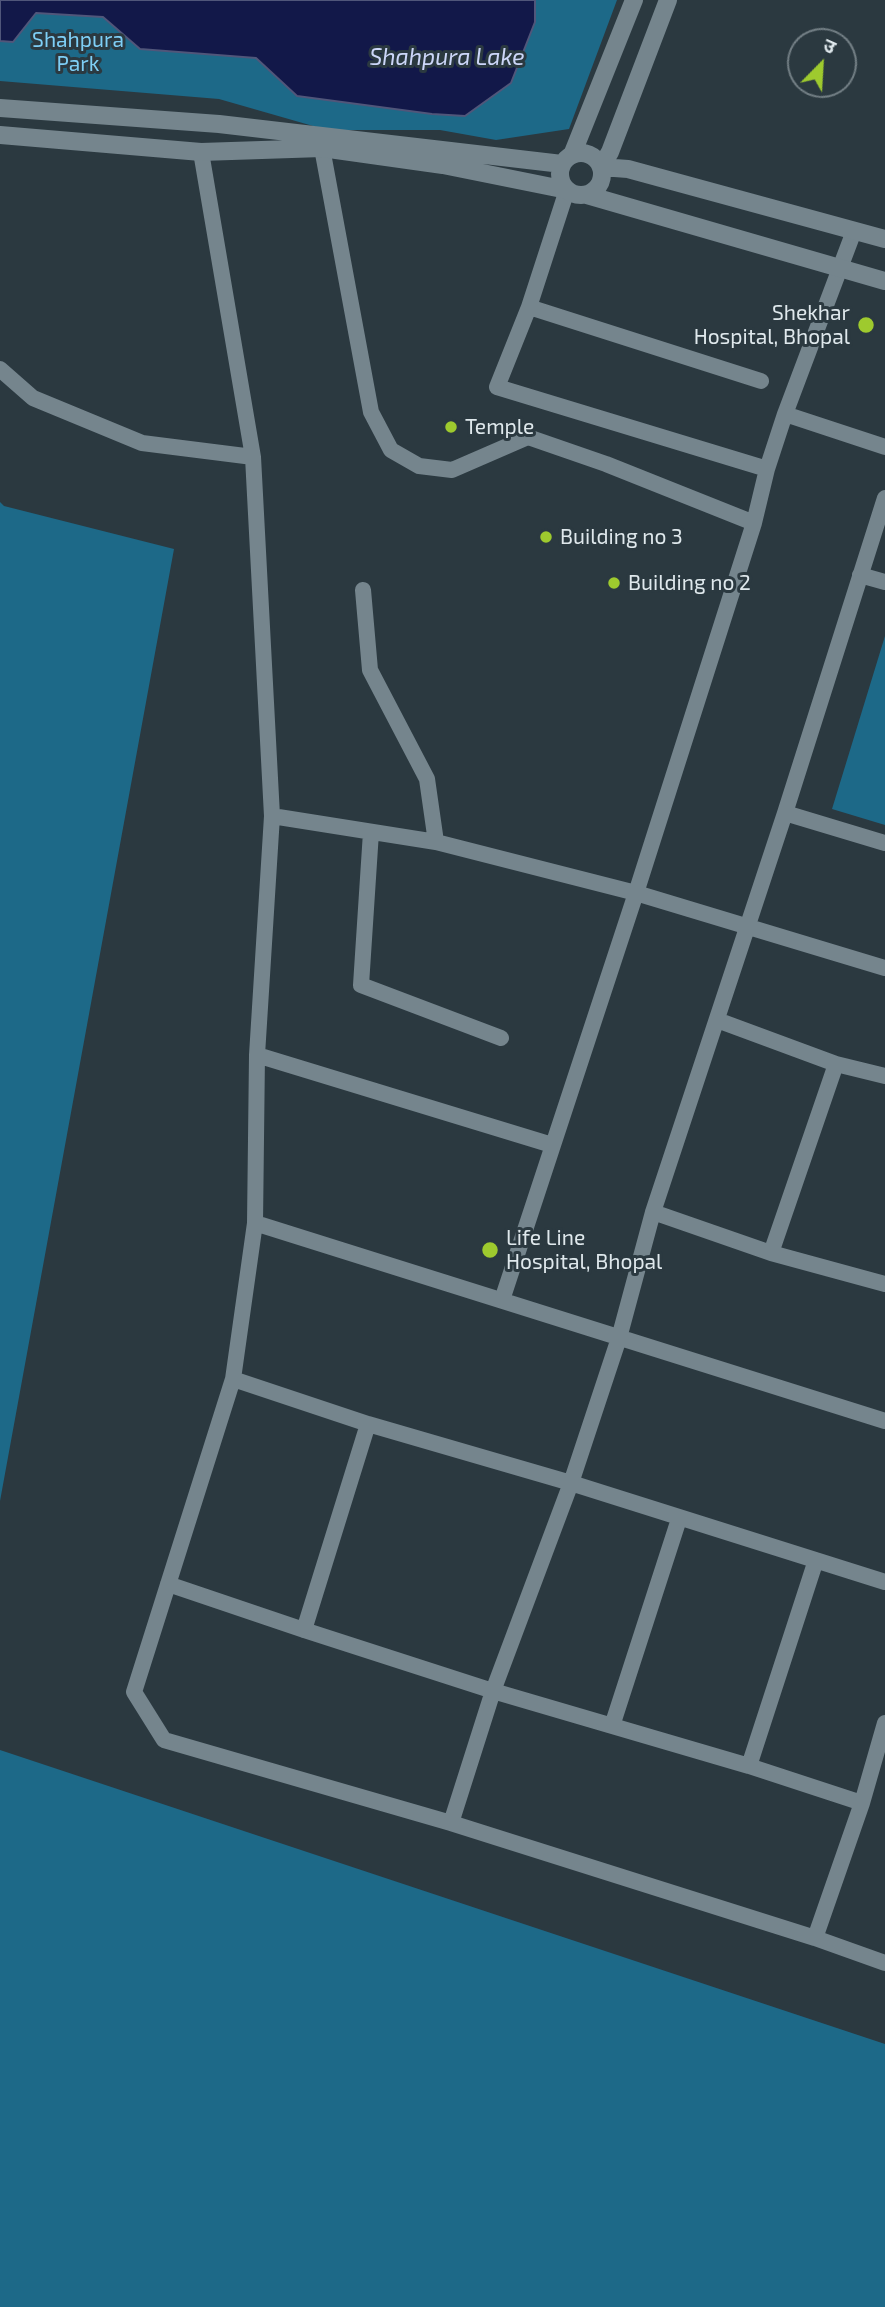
<!DOCTYPE html>
<html>
<head>
<meta charset="utf-8">
<style>
  body { margin:0 }
  #map { position:relative; width:885px; height:2307px; overflow:hidden; background:#2b3940; font-family:"Exo 2","Noto Sans Devanagari",sans-serif }
  canvas { display:block }
  .north { position:absolute; left:787px; top:28px; width:70px; height:70px; box-sizing:border-box; background:#2b3940; border:2px solid #737f85; border-radius:50%; rotate:24deg; font-size:19px; font-weight:700; line-height:28px; text-align:center; color:#dfe8ec }
  .north::after { content:''; display:block; margin:auto; width:24px; height:32px; background:#9eca2e; clip-path:polygon(50% 0,100% 100%,50% 72%,0 100%) }
</style>
</head>
<body>
<div id="map">
<canvas width="885" height="2307"></canvas>
<div class="north">उ</div>
</div>
<script>
const ctx = document.querySelector('canvas').getContext('2d');
ctx.lineJoin = 'round';
function fillPath(path, color) { ctx.fillStyle = color; ctx.fill(path, 'evenodd'); }
const poly = rows => new Path2D(rows.map(r => 'M' + r).join(''));
function strokePath(path, color, width, dash) { ctx.strokeStyle = color; ctx.lineWidth = width; ctx.lineCap = dash ? 'butt' : 'round'; ctx.setLineDash(dash || []); ctx.stroke(path); }
function drawText(font, color, halo, rows, align = 'center') {
  ctx.font = font + ' "Exo 2",sans-serif'; ctx.lineWidth = 6; ctx.setLineDash([]); ctx.textBaseline = 'middle'; ctx.strokeStyle = halo; ctx.fillStyle = color; for (const [text, x, y, turn = 0] of rows) {
    ctx.save(); ctx.translate(x, y); ctx.rotate((+turn || 0) * Math.PI / 180); ctx.textAlign = isNaN(turn) ? turn : align; if (halo) ctx.strokeText(text, 0, 0); ctx.fillText(text, 0, 0); ctx.restore();
  }
}
const green = poly([
  [535,0,617,0,569,129,496,140,440,130,327,130,219,99,0,81,0,41,13,42,36,13,103,17,140,49,256,58,297,96,432,114,465,116,535,22],
  [0,502,4,506,174,549,0,1501],
  [885,636,885,825,832,809],
  [0,1750,885,2044,885,2307,0,2307]
]);
const water = poly([
  [0,0,535,0,535,22,511,83,465,116,432,114,297,96,256,58,140,49,103,17,36,13,13,42,0,41,0,0]
]);
const street = poly([
  [322,148,371,412,391,450,419,466,452,470,528,437,606,464,754,523],
  [201,152,253,457,272,816,257,1055,255,1223,233,1379,134,1692,164,1740,451,1823,815,1938,885,1963],
  [567,190,529,307,497,387,767,469],
  [529,307,761,381],
  [0,369,33,398,142,443,253,457],
  [785,414,885,447],
  [860,575,885,582],
  [363,590,370,670,427,779,436,842],
  [785,813,885,843],
  [272,816,436,842,636,893,885,968],
  [371,832,361,985,501,1038],
  [717,1020,836,1064,885,1076],
  [257,1055,552,1145],
  [653,1212,771,1253,885,1284],
  [255,1223,885,1421],
  [771,1253,836,1064],
  [502,1300,636,893,754,523,767,469,785,414,854,231],
  [233,1379,368,1424,571,1483,885,1582],
  [168,1584,304,1630,493,1691,749,1766,862,1803],
  [304,1630,368,1424],
  [612,1726,679,1519],
  [749,1766,816,1560],
  [451,1823,493,1691,571,1483,619,1338,653,1212,785,813,885,498],
  [815,1938,862,1803,885,1723]
]);
const secondary = poly([
  [668,0,610,152,601,167,628,169,885,239],
  [0,108,219,124,562,164],
  [0,135,201,152,322,148,443,165,567,190],
  '560 174a21 21 0 1 1 42 0a21 21 0 1 1-42 0Z',
  [572,155,634,0],
  [587,195,885,281]
]);
const markers = [
  [866,325,9,"#9eca2e"],
  [451,427,7,"#9eca2e"],
  [546,537,7,"#9eca2e"],
  [614,583,7,"#9eca2e"],
  [490,1250,9,"#9eca2e"]
];
const parkNames = [
  ["Shahpura",78,40],
  ["Park",78,64]
];
const poiNames = [
  ["Shekhar",850,313,"right"],
  ["Hospital, Bhopal",850,337,"right"],
  ["Temple",465,427],
  ["Building no 3",560,537],
  ["Building no 2",628,583],
  ["Life Line",506,1238],
  ["Hospital, Bhopal",506,1262]
];
const waterNames = [
  ["Shahpura Lake",447,57]
];
fillPath(green, '#1d6988');
fillPath(water, '#121849');
strokePath(water, '#50567a', 2);
strokePath(street, '#75858d', 16);
strokePath(secondary, '#75858d', 18);
for (const [x, y, r, color] of markers) { const dot = new Path2D(); dot.arc(x, y, r, 0, 2 * Math.PI); ctx.fillStyle = color; ctx.fill(dot); strokePath(dot, '#2b3940', 2.5); }
drawText('21px', '#7ecff6', '#2b3940', parkNames);
drawText('21px', '#dfe8ec', '#2b3940', poiNames, 'left');
drawText('italic 23px', '#ccd6f8', '#2b3940', waterNames);
</script>
</body>
</html>
